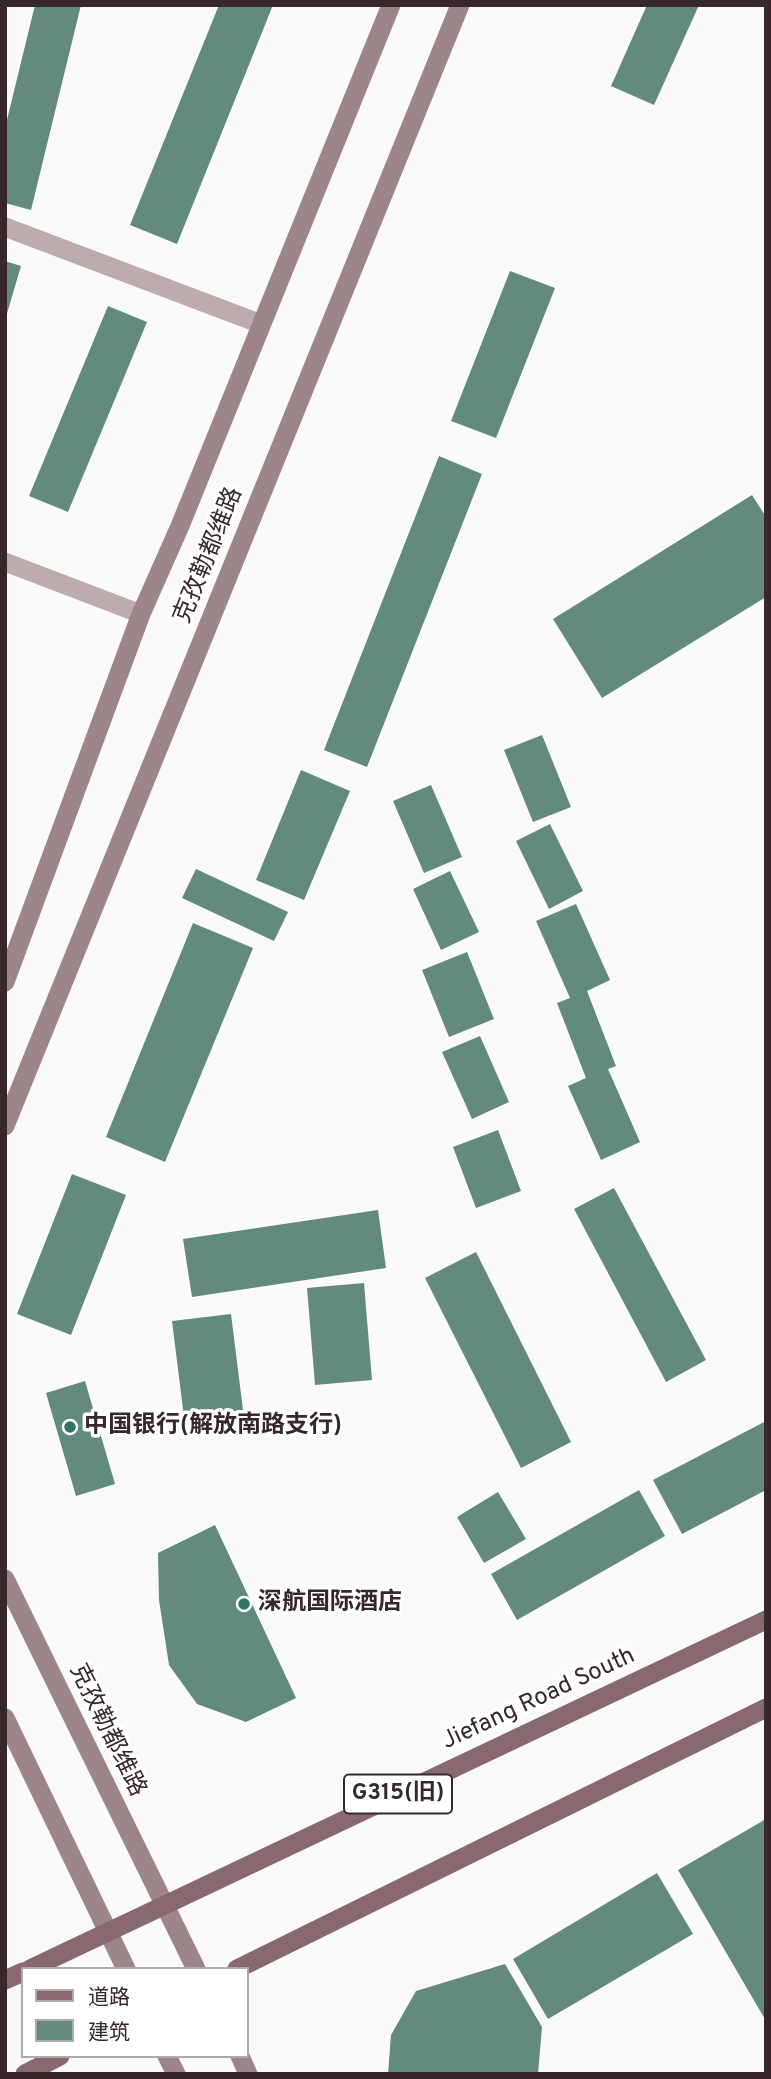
<!DOCTYPE html>
<html>
<head>
<meta charset="utf-8">
<style>
  body { margin:0 }
  #map { position:relative; width:771px; height:2079px; overflow:hidden; background:#fafafa; font-family:Overpass,"Noto Sans SC",sans-serif }
  canvas { display:block }
  .frame { position:absolute; inset:0; border:7px solid #37272b; pointer-events:none }
  .legend { position:absolute; left:21px; top:1967px; width:228px; height:91px; box-sizing:border-box; background:#fff; border:2px solid #afa9aa; margin:0; padding:9px 12px; list-style:none; font-size:21px; color:#37272b }
  .legend li { display:flex; align-items:center; gap:14px; height:35px }
  .legend b { width:35px; border:2px solid #afa9aa }
</style>
</head>
<body>
<div id="map">
<canvas width="771" height="2079"></canvas>
<div class="frame"></div>
<ul class="legend">
<li><b style="height:9px;background:#886970"></b>道路</li>
<li><b style="height:19px;background:#638a7f"></b>建筑</li>
</ul>
</div>
<script>
const ctx = document.querySelector('canvas').getContext('2d');
ctx.lineJoin = 'round';
function fillPath(path, color) { ctx.fillStyle = color; ctx.fill(path, 'evenodd'); }
const poly = rows => new Path2D(rows.map(r => 'M' + r).join(''));
function strokePath(path, color, width, dash) { ctx.strokeStyle = color; ctx.lineWidth = width; ctx.lineCap = dash ? 'butt' : 'round'; ctx.setLineDash(dash || []); ctx.stroke(path); }
function drawText(font, color, halo, rows, align = 'center') {
  ctx.font = font + ' Overpass,"Noto Sans SC",sans-serif'; ctx.lineWidth = 7; ctx.setLineDash([]); ctx.textBaseline = 'middle'; ctx.strokeStyle = halo; ctx.fillStyle = color; for (const [text, x, y, turn = 0] of rows) {
    ctx.save(); ctx.translate(x, y); ctx.rotate((+turn || 0) * Math.PI / 180); ctx.textAlign = isNaN(turn) ? turn : align; if (halo) ctx.strokeText(text, 0, 0); ctx.fillText(text, 0, 0); ctx.restore();
  }
}
const building = poly([
  [35,5,81,5,31,210,5,203,5,128],
  [219,5,273,5,177,244,130,225],
  [647,5,699,5,654,105,611,86],
  [5,261,21,266,6,317,5,317],
  [510,271,555,288,496,438,451,421],
  [108,306,147,322,68,512,29,496],
  [439,456,482,474,367,767,324,750],
  [752,495,766,517,766,597,602,698,553,619],
  [542,735,571,807,533,822,504,750],
  [301,770,350,791,304,900,256,880],
  [431,785,462,857,424,873,393,801],
  [550,824,583,891,549,909,516,841],
  [196,869,288,912,274,941,182,898],
  [450,871,479,932,441,950,413,889],
  [576,904,610,980,587,991,616,1066,608,1069,640,1142,601,1160,568,1086,586,1078,557,1003,570,998,536,921],
  [193,923,253,948,165,1162,106,1137],
  [467,952,494,1019,449,1037,422,970],
  [480,1036,509,1102,472,1119,442,1052],
  [498,1130,521,1191,476,1208,453,1147],
  [72,1174,126,1195,71,1335,17,1314],
  [614,1188,706,1360,666,1382,574,1209],
  [378,1210,386,1268,192,1297,183,1239],
  [476,1252,571,1442,521,1468,425,1278],
  [364,1283,372,1380,315,1385,307,1288],
  [231,1314,243,1410,184,1417,172,1321],
  [85,1381,115,1484,76,1496,46,1393],
  [766,1421,766,1490,682,1534,653,1480],
  [639,1490,665,1536,517,1620,491,1574],
  [498,1492,526,1539,484,1563,457,1517],
  [215,1525,296,1698,246,1722,197,1704,169,1665,159,1600,158,1553],
  [766,1819,766,2021,678,1870],
  [657,1873,693,1934,548,2019,513,1959],
  [505,1964,542,2027,538,2074,388,2074,391,2035,416,1991]
]);
const minor = poly([
  [5,227,261,324],
  [5,562,141,614]
]);
const secondary = poly([
  [5,982,141,614,180,526,391,5],
  [5,1126,460,5],
  [5,1579,196,1969],
  [5,1718,126,1969],
  [167,2056,176,2074],
  [240,2056,248,2074]
]);
const primary = poly([
  [30,1969,766,1620],
  [237,1969,766,1708],
  [5,1980,23,1972],
  [25,2074,60,2056]
]);
const markers = [
  [70,1427,7,"#317262"],
  [244,1604,7,"#317262"]
];
const shields = [
  [398,1794,108]
];
const shieldNames = [
  ["G315(旧)",398,1794]
];
const streetNames = [
  ["克孜勒都维路",210,556,-68],
  ["Jiefang Road South",539,1700,-25],
  ["克孜勒都维路",106,1731,64]
];
const poiNames = [
  ["中国银行(解放南路支行)",84,1427],
  ["深航国际酒店",258,1604]
];
fillPath(building, '#638a7f');
strokePath(minor, '#bdabae', 19);
strokePath(secondary, '#9e858a', 19);
strokePath(primary, '#886970', 19);
for (const [x, y, r, color] of markers) { const dot = new Path2D(); dot.arc(x, y, r, 0, 2 * Math.PI); ctx.fillStyle = color; ctx.fill(dot); strokePath(dot, '#fff', 2.5); }
for (const [x, y, w] of shields) { const box = new Path2D(); box.roundRect(x - w / 2, y - 19.5, w, 39, 5); ctx.fillStyle = '#fff'; ctx.fill(box); strokePath(box, '#37272b', 2); }
drawText('bold 23px', '#37272b', null, shieldNames);
drawText('24px', '#37272b', '#fff', streetNames);
drawText('bold 24px', '#37272b', '#fff', poiNames, 'left');
</script>
</body>
</html>
